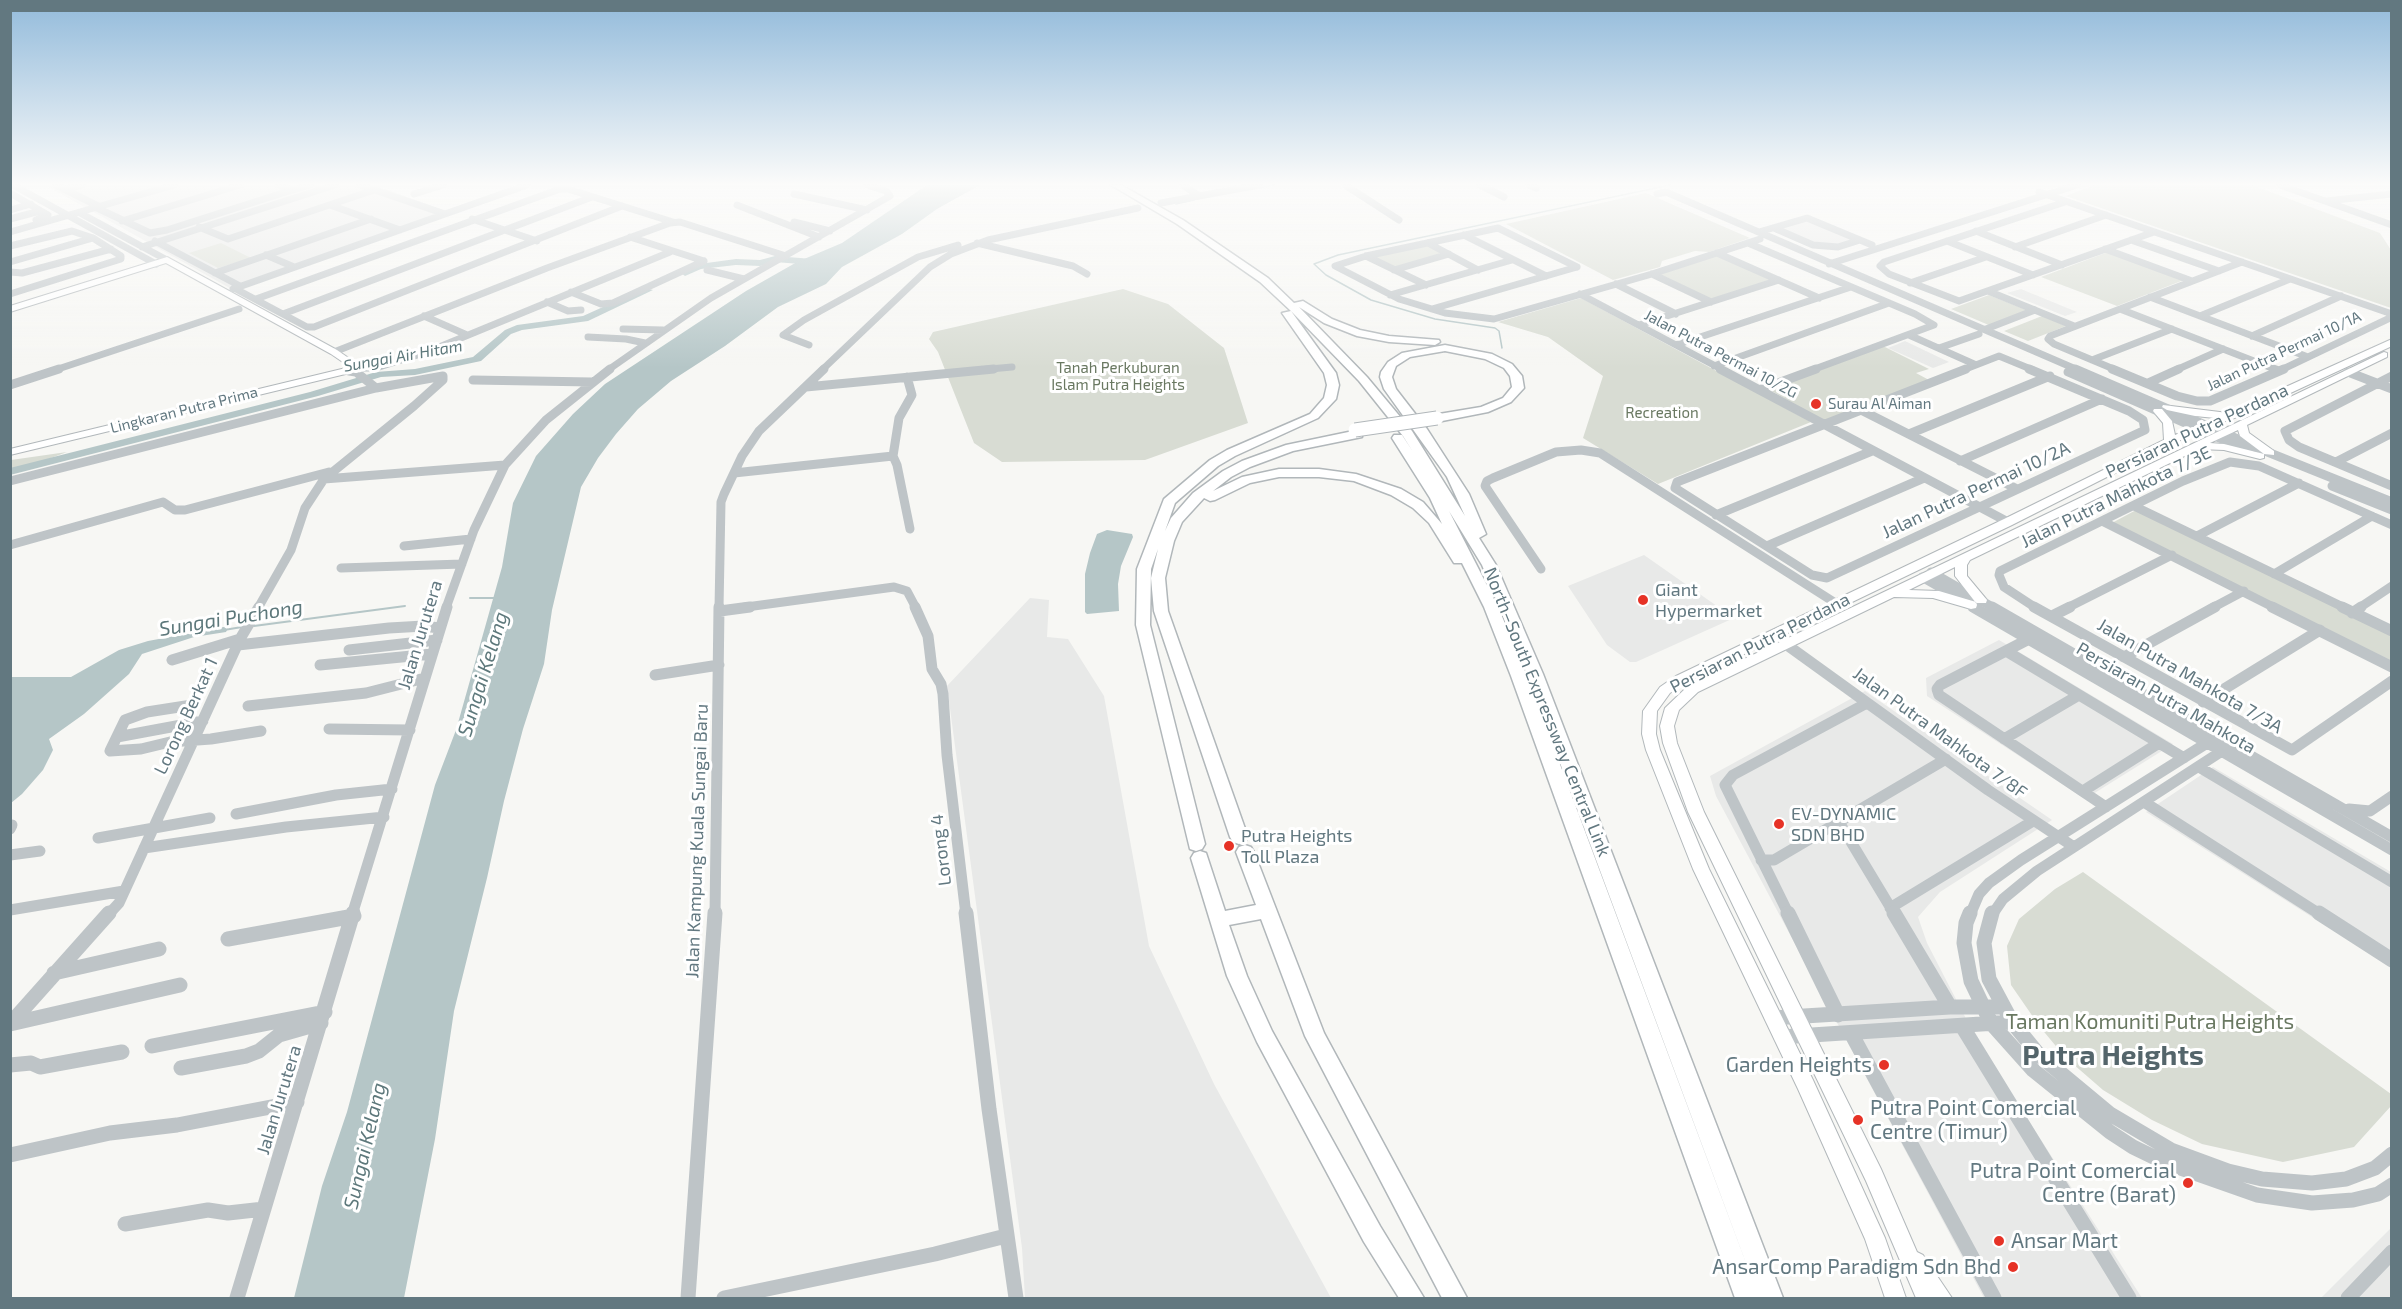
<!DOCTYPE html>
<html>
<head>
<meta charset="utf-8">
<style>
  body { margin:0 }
  #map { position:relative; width:2402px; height:1309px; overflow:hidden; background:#f7f7f4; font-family:"Exo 2",sans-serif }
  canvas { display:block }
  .frame { position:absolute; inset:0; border:12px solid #627880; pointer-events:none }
</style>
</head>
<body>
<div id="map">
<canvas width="2402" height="1309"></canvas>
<div class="frame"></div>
</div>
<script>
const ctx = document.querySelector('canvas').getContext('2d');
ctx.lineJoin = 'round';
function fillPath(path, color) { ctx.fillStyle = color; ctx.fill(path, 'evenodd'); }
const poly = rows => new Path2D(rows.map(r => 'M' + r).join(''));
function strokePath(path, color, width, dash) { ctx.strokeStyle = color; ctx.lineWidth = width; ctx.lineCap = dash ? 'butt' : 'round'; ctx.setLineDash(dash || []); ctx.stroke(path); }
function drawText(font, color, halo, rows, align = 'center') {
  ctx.font = font + ' "Exo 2",sans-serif'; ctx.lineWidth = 6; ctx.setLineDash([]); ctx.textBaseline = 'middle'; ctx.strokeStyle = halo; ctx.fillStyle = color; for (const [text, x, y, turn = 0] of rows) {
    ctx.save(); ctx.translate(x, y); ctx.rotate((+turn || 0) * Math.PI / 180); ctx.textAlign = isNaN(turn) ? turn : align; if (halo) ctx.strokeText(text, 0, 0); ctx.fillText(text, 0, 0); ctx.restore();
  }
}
const built = poly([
  [45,185,374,185,452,213,235,291],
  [1807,219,1857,240,1837,246,1814,244,1776,228],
  [2021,289,2077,312,2065,316,2007,293],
  [1905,341,1949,362,1933,368,1888,348],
  [1644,555,1734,618,1636,662,1630,662,1607,645,1568,586],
  [1030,598,1049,600,1047,637,1068,639,1104,696,1149,946,1214,1084,1331,1298,1025,1298,1022,1248,947,686],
  [1999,640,2173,744,2085,799,1927,696,1926,678],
  [1865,691,2052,820,1940,892,1918,917,1927,943,1976,1038,2142,1298,1984,1298,1716,796,1710,776],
  [2213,767,2391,872,2391,967,2146,812],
  [2391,1228,2391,1298,2321,1298]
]);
const green = poly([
  [2094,185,2252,185,2380,233,2391,250,2391,308,2066,196],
  [1646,193,1750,238,1709,252,1695,251,1662,261,1660,267,1613,280,1506,224],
  [221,243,251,258,218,268,189,253],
  [1426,244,1444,254,1397,268,1372,256],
  [2108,252,2184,280,2117,306,2041,277],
  [1717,255,1773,280,1712,300,1657,273],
  [1123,289,1168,304,1224,348,1248,423,1145,460,1002,462,974,443,938,352,929,339,933,332],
  [1989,295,2029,311,1991,326,1951,309],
  [1581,298,1811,422,1658,484,1583,438,1603,376,1548,337,1498,322],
  [2042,316,2066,326,2028,341,2004,331],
  [1883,346,1929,369,1916,373,1929,380,1824,421,1768,389],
  [67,452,11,473,11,460],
  [2138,509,2391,633,2391,665,2110,524],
  [2083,872,2391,1094,2391,1106,2354,1147,2283,1162,2202,1144,2152,1120,2103,1090,2065,1057,2040,1027,2011,985,2007,946,2019,919,2055,889]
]);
const water = poly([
  [927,185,980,185,937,209,902,234,842,267,826,284,778,307,725,346,671,381,638,409,616,434,598,458,581,487,552,610,544,664,523,729,504,801,487,878,454,1011,435,1139,404,1298,294,1298,322,1186,347,1112,435,785,456,730,502,567,513,503,536,456,573,414,605,384,746,291,797,262,842,243],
  [1107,530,1132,534,1133,537,1121,566,1118,584,1119,611,1087,614,1085,612,1085,574,1090,553,1097,534],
  [229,626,226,632,194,637,142,654,129,674,84,714,49,739,53,750,43,770,22,794,11,803,11,677,71,677,119,650,148,641]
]);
const streamFar1 = poly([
  [1259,188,1274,185],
  [1176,204,1194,200],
  [1502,348,1499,331,1495,328,1435,319,1371,300,1326,275,1314,264,1338,255,1670,185]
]);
const stream = poly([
  [470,598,495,598],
  [254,626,405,606],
  [224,630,242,627]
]);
const river = poly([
  [775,256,813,259,817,262,813,265,775,262,760,266,736,265,701,269,685,276,681,273,699,264,736,259,760,260,775,256],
  [645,288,653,290,588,321,522,330,511,334,481,361,415,375,381,377,318,396,10,475,10,468,310,392,376,372,415,369,473,357,505,330,517,325,583,316,645,288]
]);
const minorFar3 = poly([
  [13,185,156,264],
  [56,185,100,207],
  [279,185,293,190,310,185],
  [360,185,445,214],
  [1183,185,1199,196],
  [1345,185,1399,220],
  [1480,185,1504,197],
  [1529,185,1536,188],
  [2280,185,2392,225],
  [65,189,82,185],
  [2039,192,2392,314],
  [10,193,48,215,36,220],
  [414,194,443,185],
  [794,194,867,210],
  [1657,194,1666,192,2078,370],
  [2326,201,2392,194],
  [2065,202,1884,262,1880,266,1889,274,1959,301,2154,232],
  [1161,203,1259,185],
  [330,205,400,230],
  [737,205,819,237],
  [97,208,150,233,167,230,292,190],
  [10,210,31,204],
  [80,213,167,260],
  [10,219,40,211],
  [472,219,537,241],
  [122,221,240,185],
  [794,222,830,231],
  [199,227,228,239,374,190],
  [1774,228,1813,245,1838,247,1860,240],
  [1976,231,2062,265],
  [10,232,174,185],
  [1759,232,1807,218,1872,245],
  [1464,235,1546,276],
  [630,237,704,261],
  [2131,240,2219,271],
  [155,241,240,286],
  [1947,241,2033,275],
  [977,243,1073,266,1087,274],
  [1428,243,1478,270],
  [1748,243,1915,314,1934,325,1812,370],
  [10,246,72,231,93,238,121,256,121,259,10,294],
  [142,247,335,185],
  [2015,247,2106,215],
  [2105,249,2192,281],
  [1717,253,1819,298],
  [266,255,294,267],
  [1366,256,1426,285],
  [10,262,93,238],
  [1829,264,2077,185],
  [1577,267,1498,228,1366,256,1335,266,1399,299,1445,313,1494,319,1652,274,1760,239],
  [707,270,744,279],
  [1394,270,1449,254],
  [10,272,22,273,111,249],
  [215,273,371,219],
  [1652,274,1711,302],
  [1910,283,1986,257],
  [1616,284,1676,314],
  [234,288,307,327,314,327,622,206],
  [233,289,527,185],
  [1988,291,2074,326],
  [571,292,601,304,613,303,704,261],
  [1580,294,1723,370],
  [1390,295,1512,260],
  [2150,297,2308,357],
  [256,299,560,189,568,189,673,222],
  [547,302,568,311,581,310],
  [1432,309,1577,267],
  [2120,309,2277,370],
  [283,314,592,197],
  [424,316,467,335],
  [2200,316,2290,279],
  [1639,325,1779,280],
  [623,329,663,330],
  [1986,329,2035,310],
  [1909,335,1974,364],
  [2252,336,2341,296],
  [588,337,626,339,645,343],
  [809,345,783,335,804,320,918,257,958,245],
  [1676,345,1851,287],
  [1939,348,1979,334],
  [334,352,547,268,670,223,680,222,786,256],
  [2092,360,2172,329],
  [1714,366,1889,303],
  [55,370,239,309],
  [357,370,358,368,376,368,427,352,670,252],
  [608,370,711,298,890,196,886,191,867,185],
  [822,370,930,267,951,254,988,240,1138,208],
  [979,370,1012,367],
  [1963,370,1999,356,2033,370],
  [2116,370,2054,344,2048,339,2050,336,2242,262],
  [2176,370,2223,349],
  [2281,370,2392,317]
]);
const minorFar2 = poly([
  [1720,369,2008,522],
  [1966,369,1677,482,1675,488,1812,575,1827,578,2145,430,2143,420,2129,411,2029,369],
  [2075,369,2270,453,2392,502],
  [2112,369,2177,396,2197,401,2210,401,2284,369],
  [2273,369,2279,371],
  [349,371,356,372,376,388],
  [356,372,358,369],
  [2068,372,2249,451],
  [2348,372,2392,389],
  [2392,376,2285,431,2289,440,2299,447,2392,486],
  [473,380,592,382],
  [2148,383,2179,369],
  [10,385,59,369],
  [806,387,994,369],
  [1759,390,1816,369],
  [1861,410,2017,489],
  [1909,434,2050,376],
  [893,456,899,418,912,395,907,377],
  [1960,461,2102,399],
  [2336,462,2392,433],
  [734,473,893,456,897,465,910,529],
  [324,479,505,465],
  [10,481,376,388,443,376],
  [2332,486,2392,510],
  [2134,506,2345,608],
  [1716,515,1872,451],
  [2104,522,2275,608],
  [2197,536,2299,483],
  [10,545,163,502,175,510,185,510,329,472],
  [404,546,471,539],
  [1767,546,1924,478],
  [341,568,462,564],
  [1541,569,1485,486,1487,481,1493,478,1556,452,1581,450,1600,453,1837,604],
  [1931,572,1994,608],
  [2274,574,2372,516],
  [1922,577,1976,608],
  [258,608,291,550,305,508,324,479,414,406,443,380,443,376],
  [446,608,474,530,505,465,546,420,610,369],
  [719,608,721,502,724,494,742,456,759,431,824,369],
  [739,608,894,587,907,591,916,608],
  [2036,608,2004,587,1999,575,2000,571,2183,481,2230,462,2259,466,2392,525],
  [2067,608,2172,555],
  [2212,608,2244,591],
  [2359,608,2392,586]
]);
const minorFar1 = poly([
  [915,607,928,636,932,669,941,684,943,694,947,755,966,915],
  [1973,607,2392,850],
  [1992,607,2392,837],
  [2034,607,2292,750,2392,681],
  [2272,607,2392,667],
  [2342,607,2392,631],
  [720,611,750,607],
  [2352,613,2361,607],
  [2052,616,2070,607],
  [2029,639,1940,685,1937,689,1939,695,2106,807],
  [238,645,389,628,424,626,439,628],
  [1787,645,1988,790,2074,847],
  [349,650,437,640],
  [2006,651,2184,758],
  [2124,657,2215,607],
  [172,660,240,639],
  [320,665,432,654],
  [655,675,719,665],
  [2203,702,2320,630],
  [192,705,147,712,125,720,110,751,141,749,170,742,211,739,261,731],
  [248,706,366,693,425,678],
  [329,729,410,730],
  [117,737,203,721],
  [2004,739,2079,695],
  [2199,767,2392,882],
  [2083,791,2159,743],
  [2144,802,2321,915],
  [2349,809,2370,811,2392,796],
  [236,814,336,795,392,789],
  [1839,822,1895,915],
  [10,829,12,825],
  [98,838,210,818],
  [144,848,286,827,384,817],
  [10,855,40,851],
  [1761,860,1774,860,1946,759],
  [1890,908,2033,821],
  [10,910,124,891],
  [108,915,119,903,240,639,259,607],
  [352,915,447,607],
  [715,915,719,607],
  [1789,915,1725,785,1733,775,1867,703],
  [1970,915,1979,894,1989,883,2021,860,2207,743],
  [1992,915,2003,899,2037,871,2222,751]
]);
const minor = poly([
  [966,913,989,1109,1016,1298],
  [1788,913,1838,1015],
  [1894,913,1950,1007],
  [1970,913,1966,923,1964,943,1971,981,1991,1023,2033,1070,2110,1132,2133,1147,2166,1163,2257,1195,2312,1203,2353,1200,2378,1194,2392,1185],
  [1992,913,1984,943,1989,979,2012,1022,2039,1055,2110,1114,2171,1150,2228,1171,2262,1179,2312,1183,2346,1179,2375,1168,2392,1154],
  [2319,913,2392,960],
  [228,939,354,916],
  [54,973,159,949],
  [1772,1018,1950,1007,2004,1007],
  [10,1024,109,913],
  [10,1024,180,985],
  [1962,1026,2129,1298],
  [1851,1033,1994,1298],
  [1781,1037,2012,1022],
  [152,1046,325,1012],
  [10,1065,31,1063,40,1067,122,1052],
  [181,1068,246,1056,259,1051,279,1035,321,1023],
  [10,1155,110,1133,177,1125,297,1102],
  [125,1224,208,1210,228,1213,264,1209],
  [237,1298,353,913],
  [688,1298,715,913],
  [724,1298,935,1254,1006,1236],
  [2348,1298,2392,1252]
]);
const major = poly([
  [167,257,337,350,363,368,358,371,10,455,10,449,350,367,331,354,166,263,10,312,10,306,167,257],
  [2392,339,2392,346,2243,415,2211,426,2174,443,2012,525,1686,682,1670,693,1657,711,1656,734,1660,750,1709,869,1813,1080,1885,1238,1906,1298,1885,1298,1865,1239,1798,1089,1693,869,1646,750,1642,734,1643,711,1660,687,1676,676,2004,519,2164,440,2163,423,2153,411,2154,409,2162,409,2172,421,2175,435,2215,418,2195,416,2167,410,2162,407,2163,405,2228,413,2392,339],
  [2384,352,2387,353,2387,357,2247,425,2249,433,2274,451,2274,455,2264,454,2264,458,2260,459,2224,450,2199,449,1970,560,1967,565,1967,576,1987,600,1986,603,1976,603,1955,576,1955,567,1909,590,1939,591,1976,602,1977,605,1976,608,1971,609,1933,598,1894,597,1698,692,1679,710,1674,726,1677,743,1704,812,1881,1169,1917,1252,1923,1255,1952,1298,1916,1298,1866,1181,1688,812,1663,743,1660,726,1665,708,1688,686,2384,352],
  [2238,430,2240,436,2264,454,2224,444,2210,443,2238,430]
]);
const highway = poly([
  [1111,185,1121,185,1183,220,1268,278,1294,303,1303,301,1332,319,1360,330,1389,336,1439,340,1440,342,1435,345,1389,342,1357,336,1324,323,1299,307,1367,377,1412,431,1465,516,1447,477,1384,389,1380,377,1381,372,1388,362,1402,353,1445,345,1492,354,1512,364,1522,376,1524,388,1511,402,1488,412,1437,422,1433,421,1433,415,1481,407,1503,398,1512,387,1510,376,1504,368,1485,359,1445,351,1410,357,1396,366,1392,377,1396,389,1427,429,1469,494,1486,534,1479,538,1496,565,1543,674,1783,1298,1759,1298,1527,674,1482,565,1449,511,1498,607,1527,676,1759,1298,1735,1298,1511,676,1484,607,1462,563,1454,563,1429,523,1413,508,1391,495,1354,481,1319,477,1279,477,1250,483,1215,500,1210,501,1204,498,1182,522,1174,541,1165,578,1168,611,1248,837,1245,842,1239,844,1233,842,1230,837,1154,611,1151,578,1158,549,1151,569,1150,625,1205,844,1202,849,1196,851,1190,849,1136,625,1137,569,1164,499,1210,460,1227,450,1310,414,1324,398,1327,385,1324,373,1282,313,1291,311,1260,282,1177,224,1111,185],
  [1291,311,1359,381,1403,436,1413,452,1402,435,1394,435,1392,438,1430,498,1442,524,1423,502,1401,489,1356,474,1319,469,1279,469,1242,477,1213,491,1231,477,1250,467,1293,451,1362,437,1362,431,1358,430,1286,445,1242,461,1223,471,1193,493,1171,518,1165,531,1175,503,1218,466,1235,456,1318,418,1336,399,1339,385,1336,373,1291,311],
  [1245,845,1251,847,1254,852,1324,1033,1467,1298,1442,1298,1305,1036,1261,919,1229,925,1247,976,1272,1031,1380,1226,1424,1298,1399,1298,1364,1242,1257,1042,1227,976,1191,858,1194,853,1200,851,1206,853,1225,911,1256,905,1236,852,1239,847,1245,845]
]);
const highwayBridge = poly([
  [1355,430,1437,418]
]);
const markers = [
  [1816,404,6,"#e63226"],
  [1643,600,6,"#e63226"],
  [1779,824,6,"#e63226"],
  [1229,846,6,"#e63226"],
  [1884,1065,6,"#e63226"],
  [1858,1120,6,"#e63226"],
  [2188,1183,6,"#e63226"],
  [1999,1241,6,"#e63226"],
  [2013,1267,6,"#e63226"]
];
const farStreetnames = [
  ["Jalan Putra Permai 10/1A",2284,351,-25],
  ["Jalan Putra Permai 10/2G",1721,354,28],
  ["Lingkaran Putra Prima",184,410,-14]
];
const farParknames = [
  ["Tanah Perkuburan",1118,368],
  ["Islam Putra Heights",1118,385],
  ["Recreation",1662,413]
];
const farPoinames = [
  ["Surau Al Aiman",1828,404]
];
const farWaternames = [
  ["Sungai Air Hitam",403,356,-10]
];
const streetNames = [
  ["Persiaran Putra Perdana",2197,431,-25],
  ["Jalan Putra Permai 10/2A",1976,490,-25],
  ["Jalan Putra Mahkota 7/3E",2116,497,-26],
  ["Jalan Jurutera",420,635,-73],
  ["Persiaran Putra Perdana",1760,643,-27],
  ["Jalan Putra Mahkota 7/3A",2190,676,30],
  ["Persiaran Putra Mahkota",2166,698,30],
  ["North–South Expressway Central Link",1547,712,68],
  ["Lorong Berkat 1",186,716,-65],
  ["Jalan Putra Mahkota 7/8F",1940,733,36],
  ["Jalan Kampung Kuala Sungai Baru",697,841,-88],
  ["Lorong 4",941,850,-97],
  ["Jalan Jurutera",279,1100,-73]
];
const poiNames = [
  ["Giant",1655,590],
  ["Hypermarket",1655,611],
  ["EV-DYNAMIC",1791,814],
  ["SDN BHD",1791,835],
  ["Putra Heights",1241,836],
  ["Toll Plaza",1241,857]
];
const waterNames = [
  ["Sungai Puchong",231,618,-9],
  ["Sungai Kelang",483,674,-73],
  ["Sungai Kelang",365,1146,-77]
];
const nearParknames = [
  ["Taman Komuniti Putra Heights",2150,1022]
];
const nearPoinames = [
  ["Garden Heights",1872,1065],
  ["Putra Point Comercial",1870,1108,"left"],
  ["Centre (Timur)",1870,1132,"left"],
  ["Putra Point Comercial",2176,1171],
  ["Centre (Barat)",2176,1195],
  ["Ansar Mart",2011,1241,"left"],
  ["AnsarComp Paradigm Sdn Bhd",2001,1267]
];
const nearDistrictnames = [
  ["Putra Heights",2113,1056]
];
fillPath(built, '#e8e9e8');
fillPath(green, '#d8dcd3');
fillPath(water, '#b5c6c7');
strokePath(streamFar1, '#b5c6c7', 1.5);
strokePath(stream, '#b5c6c7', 2);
fillPath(river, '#b5c6c7');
strokePath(major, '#b2b8bb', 2);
strokePath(highway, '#b1b7ba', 3);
strokePath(minorFar3, '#bec4c7', 7);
strokePath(minorFar2, '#bec4c7', 9);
strokePath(minorFar1, '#bec4c7', 11);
strokePath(minor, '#bec4c7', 15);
fillPath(major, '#fff');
fillPath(highway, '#fff');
strokePath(highwayBridge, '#b1b7ba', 15, []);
strokePath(highwayBridge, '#fff', 13);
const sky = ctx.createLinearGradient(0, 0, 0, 368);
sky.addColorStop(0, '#93bbdb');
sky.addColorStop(0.5, '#fbfbfa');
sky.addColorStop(1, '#fbfbfa00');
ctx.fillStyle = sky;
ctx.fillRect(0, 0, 2402, 368);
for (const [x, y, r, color] of markers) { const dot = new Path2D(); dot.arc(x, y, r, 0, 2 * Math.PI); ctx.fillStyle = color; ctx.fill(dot); strokePath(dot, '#fff', 2); }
drawText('15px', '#627880', '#fff', farStreetnames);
drawText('15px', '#697861', '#fff', farParknames);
drawText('15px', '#627880', '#fff', farPoinames, 'left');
drawText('italic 16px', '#5d787b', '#fff', farWaternames);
drawText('18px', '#627880', '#fff', streetNames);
drawText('18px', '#627880', '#fff', poiNames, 'left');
drawText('italic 20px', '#5d787b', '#fff', waterNames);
drawText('21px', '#697861', '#fff', nearParknames);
drawText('21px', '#627880', '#fff', nearPoinames, 'right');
drawText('bold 28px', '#54656b', '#fff', nearDistrictnames);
</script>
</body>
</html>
